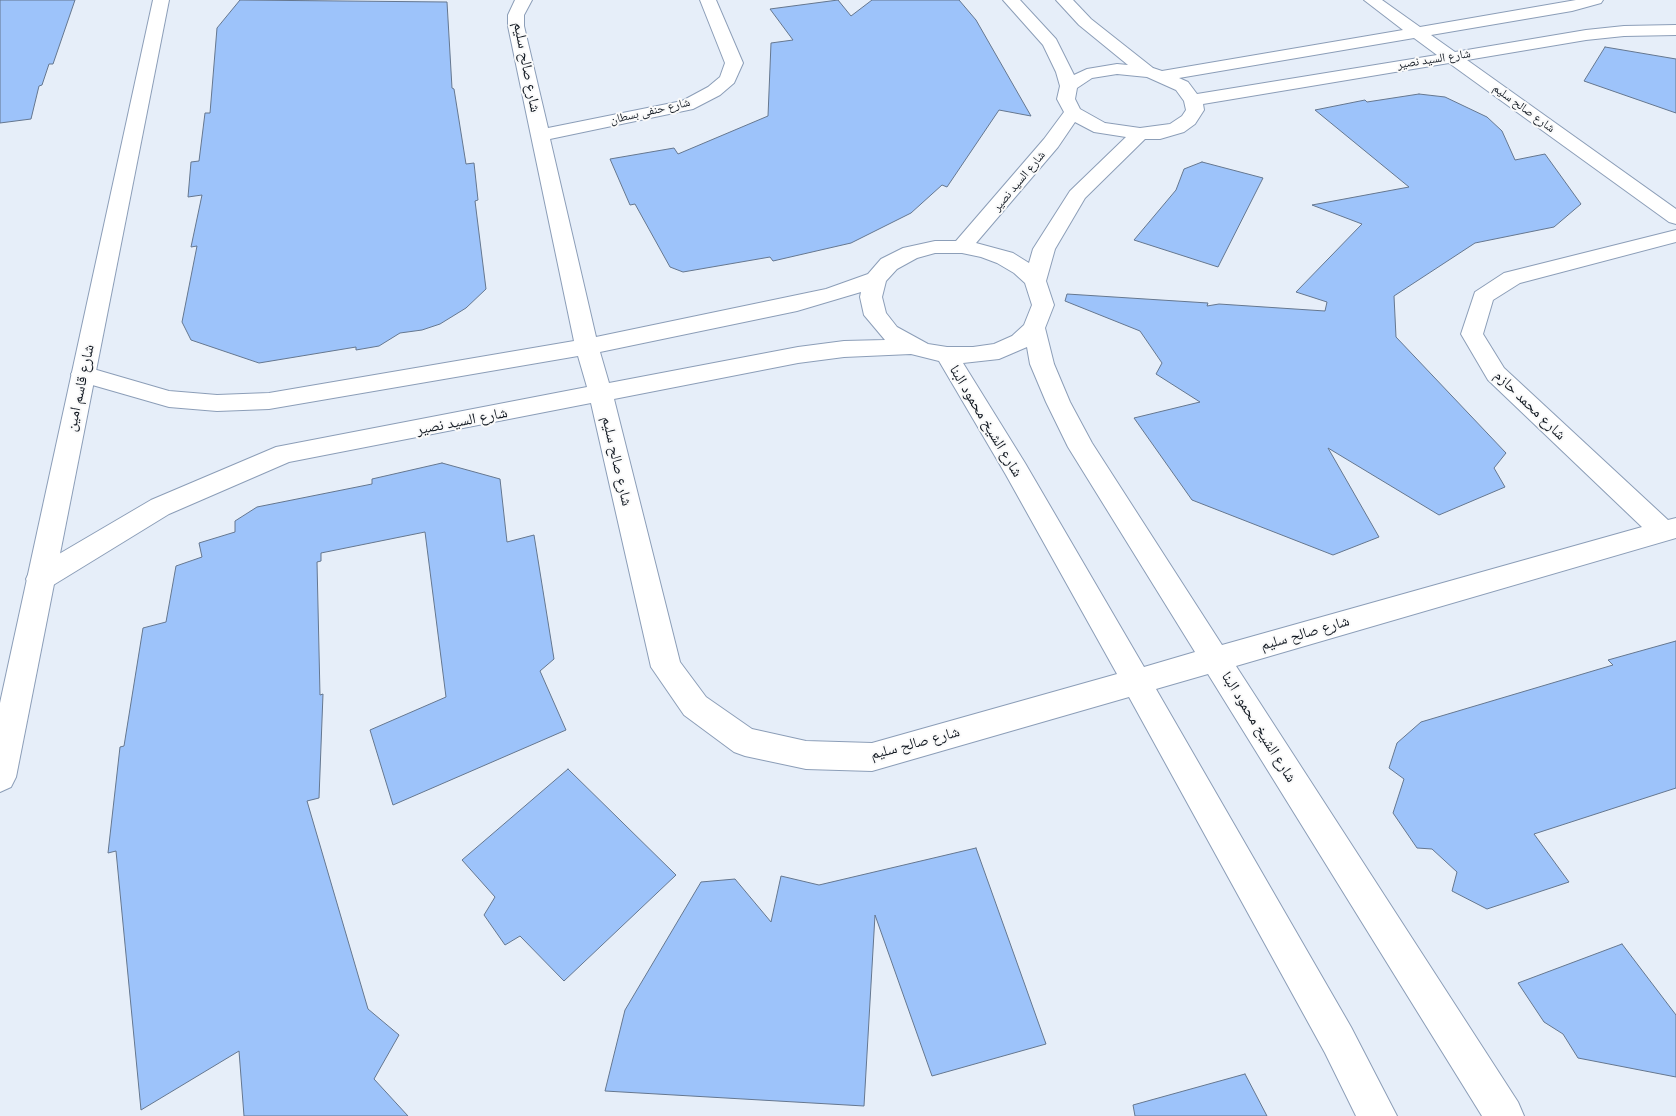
<!DOCTYPE html>
<html>
<head>
<meta charset="utf-8">
<style>
  body { margin:0 }
  canvas { display:block; background:#e6eef9 }
</style>
</head>
<body>
<canvas width="1676" height="1116"></canvas>
<script>
const ctx = document.querySelector('canvas').getContext('2d');
ctx.lineJoin = 'round';
function fillPath(path, color) { ctx.fillStyle = color; ctx.fill(path, 'evenodd'); }
const poly = rows => new Path2D(rows.map(r => 'M' + r).join(''));
function strokePath(path, color, width, dash) { ctx.strokeStyle = color; ctx.lineWidth = width; ctx.lineCap = dash ? 'butt' : 'round'; ctx.setLineDash(dash || []); ctx.stroke(path); }
function drawText(font, color, halo, rows, align = 'center') {
  ctx.font = font + ' "Playfair Display","Noto Naskh Arabic",serif'; ctx.lineWidth = 4; ctx.setLineDash([]); ctx.textBaseline = 'middle'; ctx.strokeStyle = halo; ctx.fillStyle = color; for (const [text, x, y, turn = 0] of rows) {
    ctx.save(); ctx.translate(x, y); ctx.rotate((+turn || 0) * Math.PI / 180); ctx.textAlign = isNaN(turn) ? turn : align; if (halo) ctx.strokeText(text, 0, 0); ctx.fillText(text, 0, 0); ctx.restore();
  }
}
const building = poly([
  [0,0,75,0,53,64,49,64,42,85,39,86,31,119,0,123,0,0],
  [240,0,447,2,452,88,454,89,466,164,474,163,478,200,475,201,486,289,466,308,440,324,422,330,400,333,379,346,356,350,356,347,259,363,191,340,182,322,197,246,191,247,202,195,188,197,191,162,199,161,205,113,210,113,217,28,240,0],
  [838,0,851,16,872,0,959,0,976,20,1031,116,999,110,947,187,942,185,911,213,851,243,773,261,770,257,683,272,670,267,635,204,630,205,610,159,674,148,678,154,768,116,771,43,793,40,770,9,838,0],
  [1605,47,1676,59,1676,113,1584,81,1605,47],
  [1419,94,1445,97,1487,117,1502,131,1515,160,1545,154,1581,204,1554,227,1475,243,1394,296,1396,337,1506,453,1494,468,1505,487,1439,515,1328,448,1379,537,1333,555,1192,500,1134,418,1200,402,1156,374,1162,363,1140,331,1065,301,1067,294,1208,303,1207,306,1219,304,1325,311,1327,302,1296,292,1362,224,1312,205,1409,187,1315,110,1365,100,1367,102,1419,94],
  [1202,162,1263,178,1218,267,1134,240,1176,190,1184,169,1202,162],
  [442,463,500,479,507,542,534,535,554,659,540,671,566,730,393,805,370,730,446,697,425,532,321,553,321,561,317,562,320,695,323,694,319,798,307,801,368,1009,399,1035,374,1079,408,1116,244,1116,239,1051,141,1110,116,851,108,853,120,747,124,746,143,628,166,622,176,566,202,557,199,543,235,532,235,521,257,507,372,484,372,479,442,463],
  [1676,641,1676,788,1534,834,1569,882,1487,909,1452,891,1457,872,1432,849,1417,848,1393,813,1404,779,1389,768,1397,743,1421,722,1613,665,1608,660,1676,641],
  [568,769,676,875,564,981,520,936,505,945,484,915,495,897,462,860,568,769],
  [976,848,1046,1044,932,1076,875,915,864,1106,605,1091,625,1010,701,882,735,879,771,922,781,876,819,885,976,848],
  [1622,944,1676,1015,1676,1077,1578,1058,1563,1034,1544,1022,1518,983,1622,944],
  [1245,1074,1267,1116,1135,1116,1133,1105,1245,1074]
]);
const minor = poly([
  [515,0,532,0,524,15,524,26,548,128,682,101,708,87,720,77,725,63,700,0,716,0,743,63,734,83,720,95,693,109,550,139,596,337,826,289,868,274,881,259,903,248,935,241,956,241,1044,139,1064,112,1057,99,1060,86,1056,72,1043,45,1003,0,1020,0,1056,39,1074,75,1087,69,1117,64,1128,65,1079,25,1056,0,1073,0,1091,19,1153,68,1162,71,1403,30,1364,0,1382,0,1420,27,1576,0,1603,0,1601,3,1572,11,1431,35,1455,52,1586,30,1624,26,1676,25,1676,35,1624,36,1586,40,1467,60,1676,209,1676,224,1669,222,1449,63,1203,104,1204,110,1195,124,1184,132,1160,139,1145,139,1085,198,1055,249,1046,281,1054,305,1045,328,1054,364,1070,402,1092,443,1222,645,1642,527,1488,380,1461,334,1475,292,1504,273,1676,230,1676,242,1520,283,1493,300,1483,334,1504,368,1668,520,1676,518,1676,538,1236,666,1518,1102,1524,1116,1482,1116,1208,674,1156,689,1351,1027,1397,1116,1356,1116,1325,1053,1129,697,872,771,806,769,745,756,734,752,684,715,651,667,591,403,289,462,169,514,50,587,40,590,30,587,26,579,30,571,151,500,276,447,587,387,578,356,269,409,217,411,169,407,75,380,71,374,75,368,83,366,169,391,217,395,269,393,574,341,508,26,508,15,515,0],
  [1414,38,1437,55,1197,94,1188,82,1179,78,1414,38],
  [1117,74,1147,77,1176,90,1184,101,1186,110,1182,116,1170,124,1140,128,1105,123,1080,109,1075,99,1077,88,1092,78,1117,74],
  [1075,122,1094,132,1126,137,1070,191,1033,249,1029,263,1013,253,976,243,1058,147,1075,122],
  [935,253,962,253,981,257,997,263,1014,273,1025,283,1032,305,1024,325,1012,336,994,344,973,347,947,347,928,344,897,327,886,313,882,297,886,281,897,269,917,258,935,253],
  [861,292,860,297,864,315,885,340,844,341,798,347,609,383,600,352,797,311,861,292],
  [1027,347,1030,364,1046,402,1068,447,1195,652,1144,667,1025,463,963,363,999,359,1027,347],
  [911,354,939,361,1006,475,1117,674,872,743,806,741,752,729,706,697,680,662,614,399,798,363,844,357,911,354]
]);
const secondary = poly([
  [153,0,169,0,16,777,11,787,0,792,0,703,153,0]
]);
const farStreetnames = [
  ["شارع السيد نصير",1434,59,-9],
  ["شارع صالح سليم",1524,108,36],
  ["شارع حنفى بسطان",650,111,-13],
  ["شارع السيد نصير",1019,181,-50]
];
const streetNames = [
  ["شارع صالح سليم",527,67,79],
  ["شارع قاسم امين",80,388,-78],
  ["شارع محمد حازم",1530,405,44],
  ["شارع السيد نصير",462,421,-11],
  ["شارع الشيخ محمود البنا",986,421,59],
  ["شارع صالح سليم",617,461,77],
  ["شارع صالح سليم",1305,633,-16],
  ["شارع الشيخ محمود البنا",1259,727,58],
  ["شارع صالح سليم",915,743,-15]
];
fillPath(building, '#9dc3fa');
strokePath(building, '#65778f', 1);
strokePath(minor, '#8c9eb8', 2);
strokePath(secondary, '#8c9eb8', 2);
fillPath(minor, '#fff');
fillPath(secondary, '#fff');
drawText('12px', '#111821', '#fafafa', farStreetnames);
drawText('15px', '#111821', '#fafafa', streetNames);
</script>
</body>
</html>
